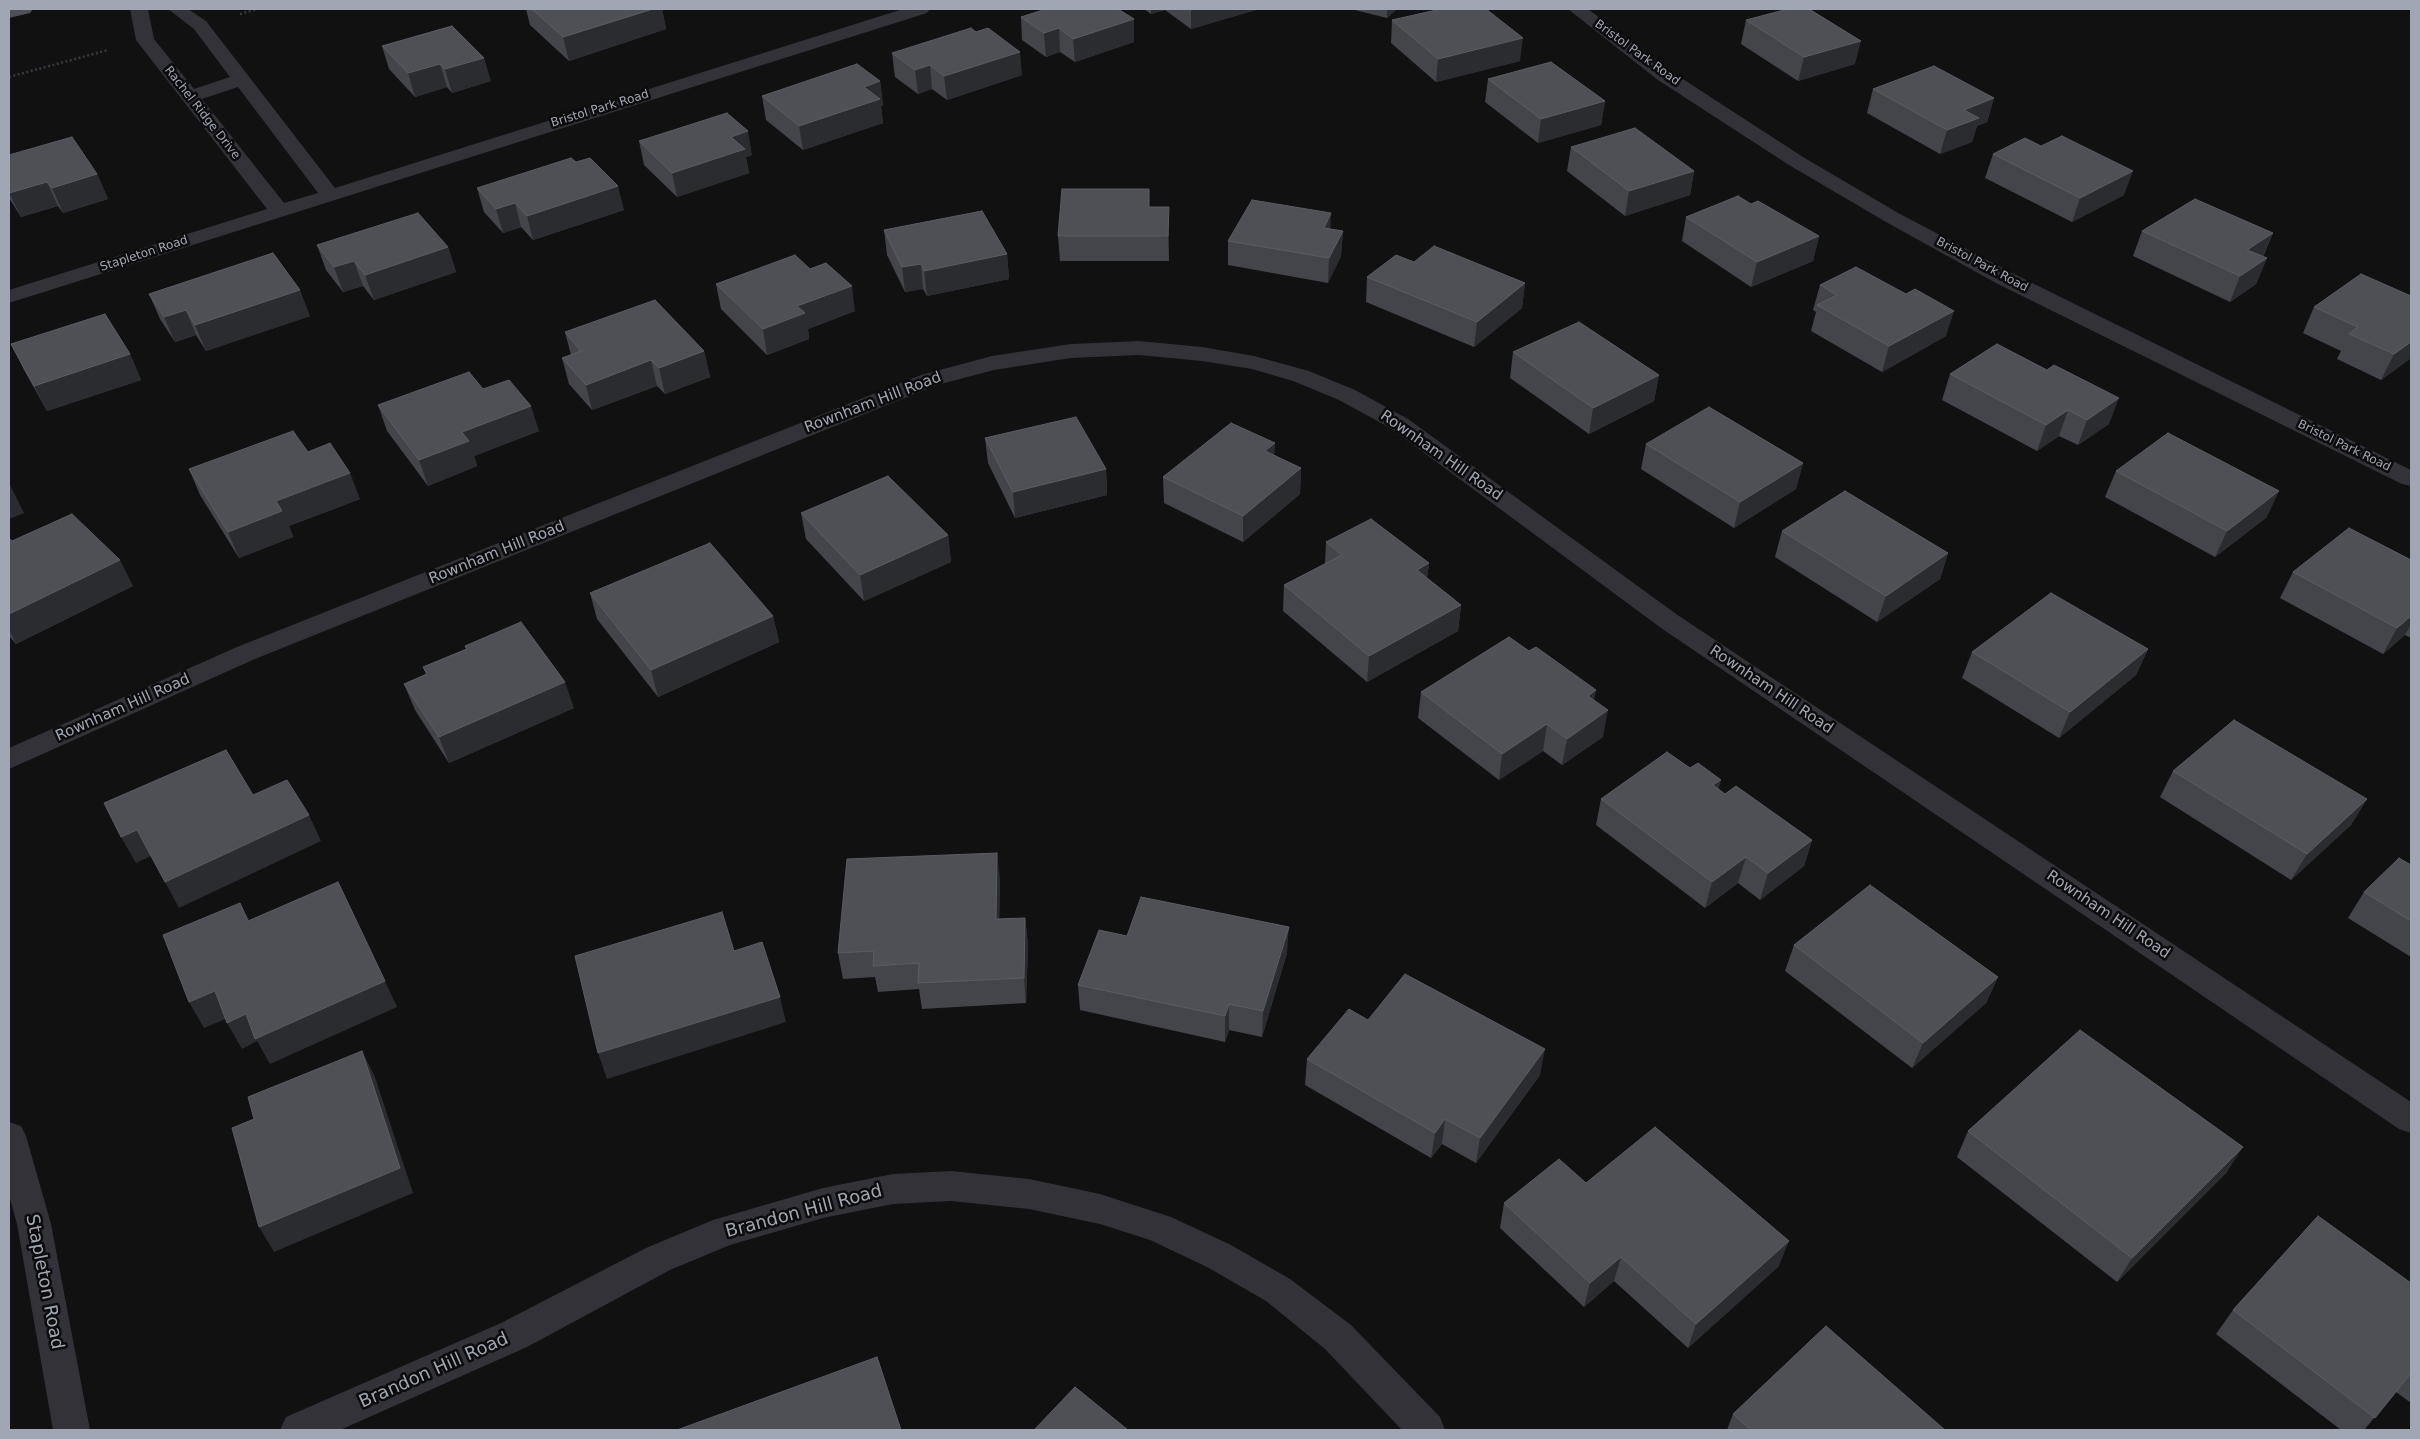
<!DOCTYPE html>
<html>
<head>
<meta charset="utf-8">
<style>
  body { margin:0 }
  #map { position:relative; width:2420px; height:1439px; overflow:hidden; background:#111112; font-family:"DejaVu Sans",sans-serif }
  canvas { display:block }
  .frame { position:absolute; inset:0; border:10px solid #a1a6b4; pointer-events:none }
</style>
</head>
<body>
<div id="map">
<canvas width="2420" height="1439"></canvas>
<div class="frame"></div>
</div>
<script>
const ctx = document.querySelector('canvas').getContext('2d');
ctx.lineJoin = 'round';
const poly = rows => new Path2D(rows.map(r => 'M' + r).join(''));
function strokePath(path, color, width, dash) { ctx.strokeStyle = color; ctx.lineWidth = width; ctx.lineCap = dash ? 'butt' : 'round'; ctx.setLineDash(dash || []); ctx.stroke(path); }
function fillPath(path, color) { ctx.fillStyle = color; ctx.fill(path, 'evenodd'); }
function drawText(font, color, halo, rows, align = 'center') {
  ctx.font = font + ' "DejaVu Sans",sans-serif'; ctx.lineWidth = 5; ctx.setLineDash([]); ctx.textBaseline = 'middle'; ctx.strokeStyle = halo; ctx.fillStyle = color; for (const [text, x, y, turn = 0] of rows) {
    ctx.save(); ctx.translate(x, y); ctx.rotate((+turn || 0) * Math.PI / 180); ctx.textAlign = isNaN(turn) ? turn : align; if (halo) ctx.strokeText(text, 0, 0); ctx.fillText(text, 0, 0); ctx.restore();
  }
}
const path = poly([
  [240,14,258,9],
  [9,77,108,50]
]);
const minor = poly([
  [130,9,148,9,154,39,194,89,230,77,194,29,168,9,188,9,206,21,335,188,903,9,930,9,927,13,9,303,9,290,267,209,136,40,130,9],
  [238,87,318,193,284,203,202,99,238,87],
  [1568,9,1588,9,1672,72,1803,157,1900,214,2012,273,2411,470,2411,486,2402,484,1996,283,1886,222,1789,165,1658,80,1568,9],
  [1139,341,1202,347,1254,356,1309,371,1355,390,1408,419,1679,616,2411,1102,2411,1133,2399,1129,1661,628,1392,429,1339,400,1293,381,1252,369,1202,361,1139,355,1071,358,994,370,937,385,255,659,9,769,9,748,237,647,921,375,992,356,1071,344,1139,341],
  [9,1122,21,1126,26,1136,51,1224,90,1430,53,1430,17,1224,9,1195,9,1122],
  [951,1171,1029,1179,1100,1194,1171,1217,1231,1245,1290,1279,1351,1325,1440,1417,1445,1430,1402,1430,1325,1349,1266,1301,1207,1267,1150,1240,1100,1224,1029,1209,951,1201,893,1204,823,1218,730,1245,670,1270,527,1347,340,1430,280,1430,286,1417,501,1323,646,1248,713,1220,823,1188,893,1174,951,1171]
]);
const major = poly([
  [9,9,33,9,30,13,9,18,9,9]
]);
const wall = poly([
  [526,9,662,9,666,29,569,61,530,25],
  [1144,9,1259,9,1191,29,1165,10,1151,14],
  [1351,9,1397,9,1387,18],
  [1021,17,1134,19,1134,42,1075,62,1060,52,1046,57,1022,40],
  [1392,20,1520,61,1436,82,1391,43],
  [1746,20,1855,64,1798,81,1741,44],
  [452,26,491,81,452,93,447,87,415,97,389,69,382,46],
  [892,53,1022,75,947,100,932,89,918,94,895,77],
  [1488,79,1605,101,1601,125,1538,143,1485,102],
  [880,81,883,105,881,106,883,123,803,150,766,120,762,96],
  [1873,89,1994,98,1987,122,1977,126,1972,142,1940,154,1867,113],
  [639,141,752,155,746,157,749,173,677,197,644,165],
  [1571,147,1694,171,1690,195,1625,216,1567,171],
  [1993,154,2124,195,2072,222,1985,178],
  [9,155,97,174,108,199,63,213,58,206,21,217,9,198],
  [576,162,624,210,533,240,521,227,503,233,484,212,477,188],
  [1150,207,1169,232,1169,261,1060,261,1058,236],
  [1686,217,1819,236,1813,261,1751,287,1682,241],
  [1331,229,1343,231,1341,256,1328,283,1228,265,1228,241],
  [884,230,1007,254,1009,279,927,296,923,289,905,292,887,255],
  [2142,231,2273,233,2263,257,2267,258,2256,284,2230,302,2133,256],
  [317,245,448,247,456,272,374,300,363,286,343,292,326,270],
  [1414,262,1525,283,1522,308,1474,347,1366,302,1367,277],
  [810,269,855,311,808,329,809,339,767,355,721,309,716,284],
  [1820,285,1906,294,1946,336,1882,372,1811,331,1816,312,1813,310],
  [149,294,310,316,206,351,196,335,175,342,160,319],
  [2411,296,2411,358,2381,380,2337,359,2341,351,2303,333,2314,307],
  [565,332,704,351,710,377,665,394,657,386,592,410,569,384,562,358,571,355],
  [11,344,130,354,141,380,47,411,24,370],
  [1997,344,2109,424,2078,445,2059,436,2037,451,1942,400,1950,374],
  [1513,352,1659,375,1654,401,1589,434,1510,378],
  [483,389,539,431,474,456,477,466,428,486,387,431,378,405],
  [985,438,1106,469,1107,495,1015,518,988,463],
  [1646,444,1803,463,1796,489,1734,528,1641,469],
  [1275,456,1301,468,1300,494,1243,542,1164,503,1163,477],
  [189,469,360,499,289,526,293,537,239,558,200,495],
  [2116,471,2267,517,2215,557,2105,497],
  [801,513,948,535,951,562,864,601,806,539],
  [1782,531,1948,553,1940,579,1877,622,1775,557],
  [9,538,12,541,133,586,16,644,9,636],
  [1326,542,1429,563,1427,578,1461,605,1458,631,1367,682,1283,611,1284,585,1325,564],
  [2411,560,2411,638,2405,635,2383,654,2280,598,2293,572],
  [590,593,773,616,779,642,658,697,597,619],
  [465,646,574,708,449,763,415,710,404,684,426,674,423,667,466,649],
  [2148,649,2136,675,2059,738,1962,678,1972,652],
  [1421,692,1594,700,1603,737,1562,765,1543,751,1499,780,1418,718],
  [2173,771,2367,799,2351,825,2291,880,2160,797],
  [1719,789,1725,794,1812,840,1804,866,1760,900,1738,883,1705,908,1596,825,1601,799],
  [2411,865,2411,957,2348,918,2364,892],
  [1000,879,999,919,1025,918,1028,944,1026,1003,922,1009,919,989,878,992,875,977,843,979,838,953],
  [1127,936,1287,953,1262,1037,1229,1030,1225,1042,1080,1010,1078,985],
  [1794,945,1998,977,1986,1003,1912,1068,1785,971],
  [1368,1020,1540,1075,1476,1163,1442,1144,1431,1158,1305,1085,1307,1059],
  [1968,1131,2227,1172,2117,1282,1957,1157],
  [1586,1183,1779,1266,1688,1348,1614,1281,1584,1307,1500,1228,1504,1203],
  [2411,1283,2411,1403,2396,1392,2364,1430,2341,1430,2216,1334,2233,1310],
  [1733,1414,1945,1430,1727,1430]
]);
const shadedWall = poly([
  [653,9,662,9,666,29,569,61,563,37],
  [1151,9,1165,9,1165,10,1151,14],
  [1191,9,1259,9,1191,29],
  [1387,9,1397,9,1387,18],
  [1134,19,1134,42,1075,62,1073,39],
  [1059,28,1060,52,1046,57,1044,33],
  [1523,38,1520,61,1436,82,1438,59],
  [1861,41,1855,64,1798,81,1804,57],
  [1020,52,1022,75,947,100,944,76],
  [484,58,491,81,452,93,445,69],
  [440,64,447,87,415,97,408,73],
  [930,65,932,89,918,94,915,70],
  [880,81,883,105,881,106,883,123,803,150,799,126,864,87],
  [1994,98,1987,122,1977,126,1972,142,1940,154,1947,130,1964,110],
  [1605,101,1601,125,1538,143,1541,119],
  [748,131,752,155,746,157,749,173,677,197,672,173,731,137],
  [1694,171,1690,195,1625,216,1629,191],
  [2133,171,2124,195,2072,222,2080,198],
  [97,174,108,199,63,213,52,188],
  [47,182,58,206,21,217,9,193],
  [618,186,624,210,533,240,527,216],
  [515,203,521,227,503,233,496,209],
  [1169,207,1169,261,1168,236],
  [1331,213,1330,238,1324,228],
  [1343,231,1341,256,1328,283,1329,258],
  [2273,233,2262,258,2247,250],
  [1819,236,1813,261,1751,287,1757,262],
  [448,247,456,272,374,300,365,275],
  [1007,254,1009,279,927,296,924,271],
  [2267,258,2256,284,2230,302,2240,276],
  [354,261,363,286,343,292,334,267],
  [921,264,923,289,905,292,902,267],
  [1525,283,1522,308,1474,347,1477,322],
  [852,286,855,311,808,329,809,339,767,355,763,329,797,306],
  [300,290,310,316,206,351,195,325],
  [186,310,196,335,175,342,164,317],
  [1954,311,1946,336,1882,372,1889,346],
  [2411,342,2411,358,2381,380,2394,354],
  [704,351,710,377,665,394,659,368],
  [130,354,141,380,47,411,34,386],
  [651,360,657,386,592,410,586,385],
  [1659,375,1654,401,1589,434,1593,408],
  [2119,398,2109,424,2078,445,2087,420],
  [531,406,539,431,474,456,477,466,428,486,419,460,462,432],
  [2068,410,2059,436,2037,451,2046,425],
  [1275,443,1274,469,1265,451],
  [1803,463,1796,489,1734,528,1740,502],
  [1301,468,1300,494,1243,542,1243,516],
  [1106,469,1107,495,1015,518,1013,492],
  [350,473,360,499,289,526,293,537,239,558,228,532,276,501],
  [9,483,24,513,9,519],
  [2279,491,2267,517,2215,557,2227,531],
  [948,535,951,562,864,601,860,575],
  [1948,553,1940,579,1877,622,1886,596],
  [120,560,133,586,16,644,9,630,9,614],
  [1429,563,1426,589,1417,570],
  [1461,605,1458,631,1367,682,1369,656],
  [773,616,779,642,658,697,651,670],
  [2411,616,2411,624,2405,635,2383,654,2397,628],
  [2148,649,2136,675,2059,738,2070,712],
  [565,682,574,708,449,763,439,737],
  [1596,690,1591,716,1588,696],
  [1608,710,1603,737,1562,765,1567,739],
  [1547,724,1543,751,1499,780,1502,754],
  [1721,780,1714,806,1713,785],
  [2367,799,2351,825,2291,880,2307,854],
  [309,815,321,841,179,908,165,882],
  [137,830,151,856,136,863,121,837],
  [1812,840,1804,866,1760,900,1768,873],
  [997,853,1000,879,999,945,996,919],
  [1746,857,1738,883,1705,908,1712,882],
  [240,903,254,929,248,921],
  [1025,918,1028,944,1026,1003,1024,978],
  [1289,927,1287,953,1262,1037,1263,1011],
  [1998,977,1986,1003,1912,1068,1923,1043],
  [385,981,397,1007,270,1064,257,1041,242,1049,227,1023,246,1014],
  [215,991,230,1017,204,1028,189,1002],
  [780,997,786,1022,607,1079,598,1053],
  [1229,1004,1229,1030,1225,1042,1225,1016],
  [1545,1049,1540,1075,1476,1163,1480,1138],
  [362,1051,375,1077,413,1193,274,1252,259,1227],
  [1445,1119,1442,1144,1431,1158,1435,1133],
  [2243,1147,2227,1172,2117,1282,2132,1258],
  [1789,1241,1779,1266,1688,1348,1696,1324],
  [1621,1257,1614,1281,1584,1307,1590,1283]
]);
const building = poly([
  [532,9,653,9,563,37,532,9],
  [1046,9,1118,9,1134,19,1073,39,1059,28,1044,33,1021,17,1046,9],
  [1441,9,1486,9,1523,38,1438,59,1392,20,1441,9],
  [1788,9,1809,9,1861,41,1804,57,1746,20,1788,9],
  [452,26,484,58,445,69,440,64,408,73,382,46,452,26],
  [971,28,976,32,988,28,1020,52,944,76,930,65,915,70,892,53,971,28],
  [1551,62,1605,101,1541,119,1488,79,1551,62],
  [857,64,880,81,864,87,880,99,799,126,762,96,857,64],
  [1934,66,1994,98,1964,110,1979,118,1947,130,1873,89,1934,66],
  [727,113,748,131,731,137,745,149,672,173,639,141,727,113],
  [1635,128,1694,171,1629,191,1571,147,1635,128],
  [2062,136,2133,171,2080,198,1993,154,2025,138,2041,146,2062,136],
  [72,137,97,174,52,188,47,182,9,193,9,155,72,137],
  [571,158,576,162,590,158,618,186,527,216,515,203,496,209,477,188,571,158],
  [1062,189,1149,189,1149,207,1169,207,1168,236,1058,236,1062,189],
  [1738,196,1751,204,1758,201,1819,236,1757,262,1686,217,1738,196],
  [2195,199,2273,233,2247,250,2267,258,2240,276,2142,231,2195,199],
  [1252,200,1331,213,1324,228,1343,231,1329,258,1228,241,1252,200],
  [982,211,1007,254,924,271,921,264,902,267,884,230,982,211],
  [418,213,448,247,365,275,354,261,334,267,317,245,418,213],
  [1434,246,1525,283,1477,322,1367,277,1396,255,1414,262,1434,246],
  [273,253,300,290,195,325,186,310,164,317,149,294,273,253],
  [795,255,810,269,826,263,852,286,797,306,805,313,763,329,716,284,795,255],
  [1856,267,1906,294,1915,289,1954,311,1889,346,1817,305,1837,295,1820,285,1856,267],
  [2361,274,2411,296,2411,342,2394,354,2349,334,2358,327,2314,307,2361,274],
  [655,300,704,351,659,368,651,360,586,385,562,358,581,351,565,332,655,300],
  [105,314,130,354,34,386,11,344,105,314],
  [1579,322,1659,375,1593,408,1513,352,1579,322],
  [1997,344,2047,370,2054,365,2119,398,2087,420,2068,410,2046,425,1950,374,1997,344],
  [469,372,483,389,509,380,531,406,462,432,469,441,419,460,378,405,469,372],
  [1709,407,1803,463,1740,502,1646,444,1709,407],
  [1076,417,1106,469,1013,492,985,438,1076,417],
  [1231,423,1275,443,1265,451,1301,468,1243,516,1163,477,1231,423],
  [293,431,308,452,330,443,350,473,276,501,282,511,228,532,189,469,293,431],
  [2168,433,2279,491,2227,531,2116,471,2168,433],
  [888,476,948,535,860,575,801,513,888,476],
  [1845,491,1948,553,1886,596,1782,531,1845,491],
  [72,514,120,560,9,614,9,538,12,541,72,514],
  [1371,519,1429,563,1417,570,1461,605,1369,656,1284,585,1342,555,1326,542,1371,519],
  [2349,528,2411,560,2411,616,2397,628,2293,572,2349,528],
  [710,543,773,616,651,670,590,593,710,543],
  [2051,593,2148,649,2070,712,1972,652,2051,593],
  [521,622,565,682,439,737,404,684,427,674,423,667,467,649,465,646,521,622],
  [1509,637,1529,651,1536,647,1596,690,1588,696,1608,710,1567,739,1547,724,1502,754,1421,692,1509,637],
  [2234,720,2367,799,2307,854,2173,771,2234,720],
  [226,750,253,795,287,780,309,815,165,882,137,830,121,837,104,803,226,750],
  [1667,752,1690,768,1698,763,1721,780,1713,785,1725,794,1736,786,1812,840,1768,873,1746,857,1712,882,1601,799,1667,752],
  [997,853,996,919,1025,918,1024,978,918,983,919,963,873,966,874,951,838,953,847,859,997,853],
  [2399,858,2411,865,2411,921,2364,892,2399,858],
  [338,882,385,981,255,1039,246,1014,227,1023,215,991,189,1002,163,935,240,903,248,921,338,882],
  [1870,885,1998,977,1923,1043,1794,945,1870,885],
  [1141,897,1289,927,1263,1011,1229,1004,1225,1016,1078,985,1099,930,1127,936,1141,897],
  [722,912,734,951,762,942,780,997,598,1053,575,956,722,912],
  [1405,974,1545,1049,1480,1138,1445,1119,1435,1133,1307,1059,1349,1009,1368,1020,1405,974],
  [2080,1030,2243,1147,2132,1258,1968,1131,2080,1030],
  [362,1051,400,1168,259,1227,232,1128,254,1119,248,1097,362,1051],
  [1655,1127,1789,1241,1696,1324,1621,1257,1590,1283,1504,1203,1559,1159,1586,1183,1655,1127],
  [2318,1216,2411,1283,2411,1373,2375,1418,2233,1310,2318,1216],
  [1826,1326,1945,1430,1751,1430,1733,1414,1826,1326],
  [877,1357,901,1430,677,1430,877,1357],
  [1075,1387,1128,1430,1034,1430,1075,1387]
]);
const farStreetnames = [
  ["Bristol Park Road",1637,53,36],
  ["Bristol Park Road",600,109,-17],
  ["Rachel Ridge Drive",202,113,52],
  ["Stapleton Road",144,254,-18],
  ["Bristol Park Road",1982,265,28],
  ["Bristol Park Road",2344,446,26]
];
const streetNames = [
  ["Rownham Hill Road",873,403,-21],
  ["Rownham Hill Road",1441,456,35],
  ["Rownham Hill Road",497,553,-22],
  ["Rownham Hill Road",1771,690,34],
  ["Rownham Hill Road",123,708,-24],
  ["Rownham Hill Road",2108,915,34]
];
const nearStreetnames = [
  ["Brandon Hill Road",804,1212,-15],
  ["Stapleton Road",44,1282,79],
  ["Brandon Hill Road",434,1371,-24]
];
strokePath(path, '#38393f', 2.5, [2, 2.5]);
fillPath(minor, '#323238');
fillPath(major, '#4e4f57');
fillPath(wall, '#44454b');
fillPath(shadedWall, '#2b2c2f');
fillPath(building, '#4e5056');
strokePath(building, '#5b5d65', 1);
drawText('12px', '#a1a6b4', '#0c0c0d', farStreetnames);
drawText('15px', '#a1a6b4', '#0c0c0d', streetNames);
drawText('18px', '#a1a6b4', '#0c0c0d', nearStreetnames);
</script>
</body>
</html>
